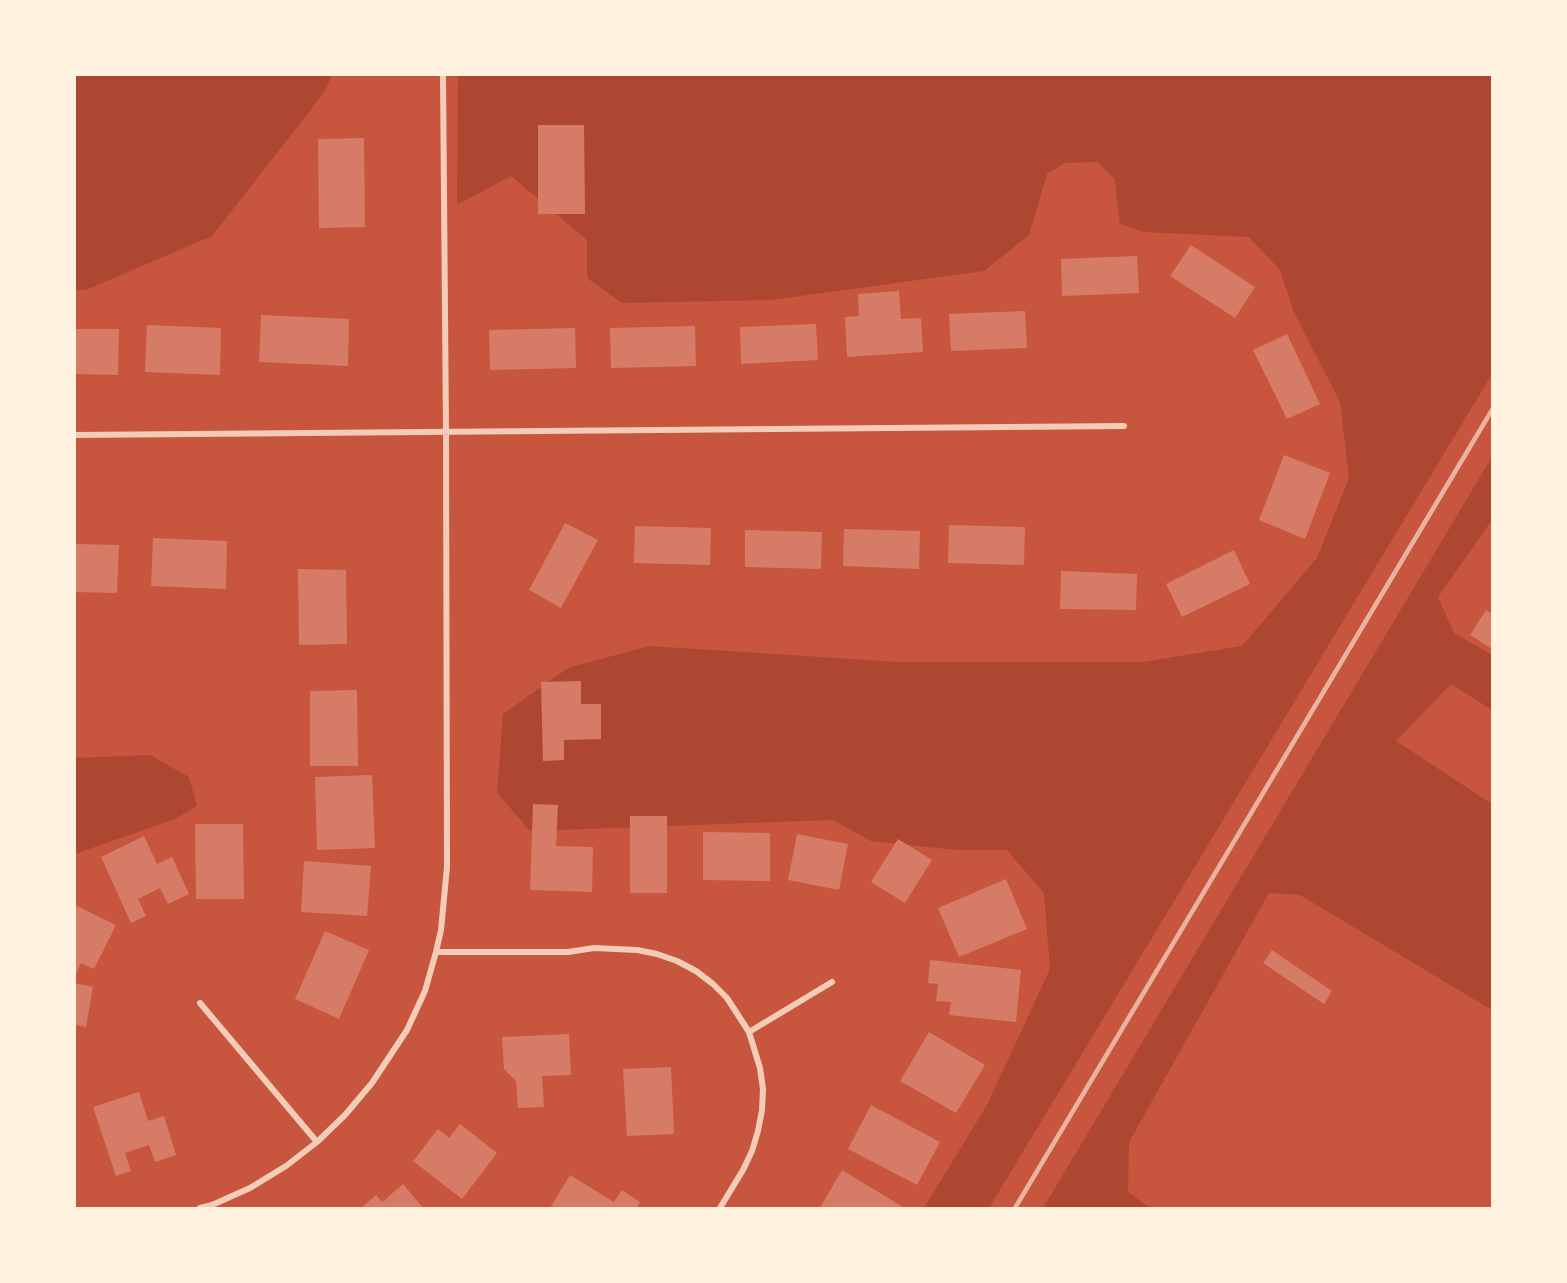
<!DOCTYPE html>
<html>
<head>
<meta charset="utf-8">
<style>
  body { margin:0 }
  #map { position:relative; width:1567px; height:1283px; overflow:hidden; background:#c8553d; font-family:Rubik,sans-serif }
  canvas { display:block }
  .frame { position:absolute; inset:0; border:76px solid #fff3e0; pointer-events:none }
</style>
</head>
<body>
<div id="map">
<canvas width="1567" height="1283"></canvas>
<div class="frame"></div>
</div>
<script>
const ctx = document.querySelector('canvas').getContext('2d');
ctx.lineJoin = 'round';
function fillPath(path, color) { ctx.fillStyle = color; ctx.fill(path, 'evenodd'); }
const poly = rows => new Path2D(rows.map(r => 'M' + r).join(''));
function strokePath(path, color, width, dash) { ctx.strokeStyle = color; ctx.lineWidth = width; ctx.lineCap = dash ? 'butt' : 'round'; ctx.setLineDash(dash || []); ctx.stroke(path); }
const green = poly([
  [75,75,332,75,323,94,212,236,86,290,75,290],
  [458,75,1492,75,1492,374,989,1208,924,1208,987,1105,1050,969,1044,893,1007,850,956,850,871,841,833,820,530,831,497,793,503,714,568,668,649,646,899,662,1142,662,1242,646,1317,558,1349,478,1340,402,1294,312,1280,270,1249,237,1144,232,1120,224,1115,180,1098,162,1065,163,1047,174,1029,235,984,271,771,300,622,303,587,278,587,240,511,176,457,205],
  [1492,457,1492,520,1438,597,1454,633,1492,655,1492,710,1451,684,1396,741,1492,804,1492,1010,1300,895,1269,893,1129,1142,1128,1192,1150,1208,1043,1208],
  [150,755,189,777,197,806,175,819,75,854,75,758]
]);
const building = poly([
  [538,125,584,125,585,214,538,214],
  [364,138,365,227,319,228,318,139],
  [1191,245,1255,287,1235,318,1170,276],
  [1137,256,1139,293,1062,296,1061,259],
  [899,291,901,319,921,318,923,352,847,357,845,317,859,316,858,294],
  [1025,311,1027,348,951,351,949,314],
  [261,315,349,319,348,366,259,362],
  [816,324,818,360,741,364,740,327],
  [147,325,221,328,220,375,145,372],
  [695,326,696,366,611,368,610,328],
  [575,328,576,368,490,370,489,330],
  [75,329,119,329,118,375,75,374],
  [1287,334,1320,404,1287,419,1253,350],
  [1284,455,1330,473,1305,539,1259,520],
  [565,523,598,540,561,608,529,590],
  [949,525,1025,527,1024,565,948,563],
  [635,526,711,528,710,565,634,563],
  [844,529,920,531,919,569,843,566],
  [745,530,822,532,821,569,745,567],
  [153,538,227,541,226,589,151,586],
  [75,544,119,545,117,593,75,592],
  [1234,550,1250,584,1182,617,1166,584],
  [298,569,346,570,347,644,299,645],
  [1061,571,1137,574,1136,610,1060,609],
  [1486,610,1492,614,1492,649,1470,635],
  [581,681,581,704,601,704,601,739,564,740,564,760,543,761,541,682],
  [357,690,358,766,310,766,310,691],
  [372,775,375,848,317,850,315,777],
  [533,804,558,805,556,846,593,847,592,892,530,890],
  [630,816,667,816,667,893,630,893],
  [195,824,243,824,244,899,196,899],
  [703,832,770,833,770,881,703,880],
  [797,834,848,844,839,890,788,880],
  [144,836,157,864,172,857,189,894,168,904,160,888,138,899,146,916,131,923,101,857],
  [898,839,932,860,905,903,871,882],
  [304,861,371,866,367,916,301,912],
  [1006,879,1027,929,959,957,938,908],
  [75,905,116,925,94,969,81,963,75,977],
  [325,931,369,950,339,1019,295,999],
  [1272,950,1332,991,1324,1004,1263,963],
  [930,960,1021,970,1016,1022,949,1015,951,1002,936,1001,938,984,928,983],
  [75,983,93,987,86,1027,75,1025],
  [929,1032,985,1065,956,1113,900,1081],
  [569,1034,571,1075,542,1076,544,1107,518,1108,516,1081,504,1069,502,1037],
  [671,1067,674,1134,627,1136,623,1069],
  [139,1092,148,1121,164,1116,176,1155,155,1162,149,1145,125,1153,131,1171,116,1176,93,1107],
  [871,1105,940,1142,917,1185,848,1149],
  [460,1124,497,1153,462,1199,413,1161,438,1129,449,1138],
  [842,1170,903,1207,902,1208,820,1208],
  [570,1175,614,1202,622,1190,640,1202,637,1208,550,1208],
  [403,1184,423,1208,361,1208,376,1195,382,1202]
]);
const minor = poly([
  [75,435,1124,426],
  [436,952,568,952,594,948,637,950,657,954,677,961,696,971,713,984,727,998,749,1032,760,1068,763,1089,762,1110,758,1131,752,1151,743,1170,720,1208],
  [200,1003,317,1142],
  [749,1032,832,982],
  [200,1208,212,1205,250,1188,286,1166,317,1142,345,1115,372,1083,407,1030,425,991,436,952,441,930,447,867,446,431,443,75]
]);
const rail = poly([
  [1015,1208,1492,410]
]);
fillPath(green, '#ae4732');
fillPath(building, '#d67c66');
strokePath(minor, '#f1ccb7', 6);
strokePath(rail, '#e9b49f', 4.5);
</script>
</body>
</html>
